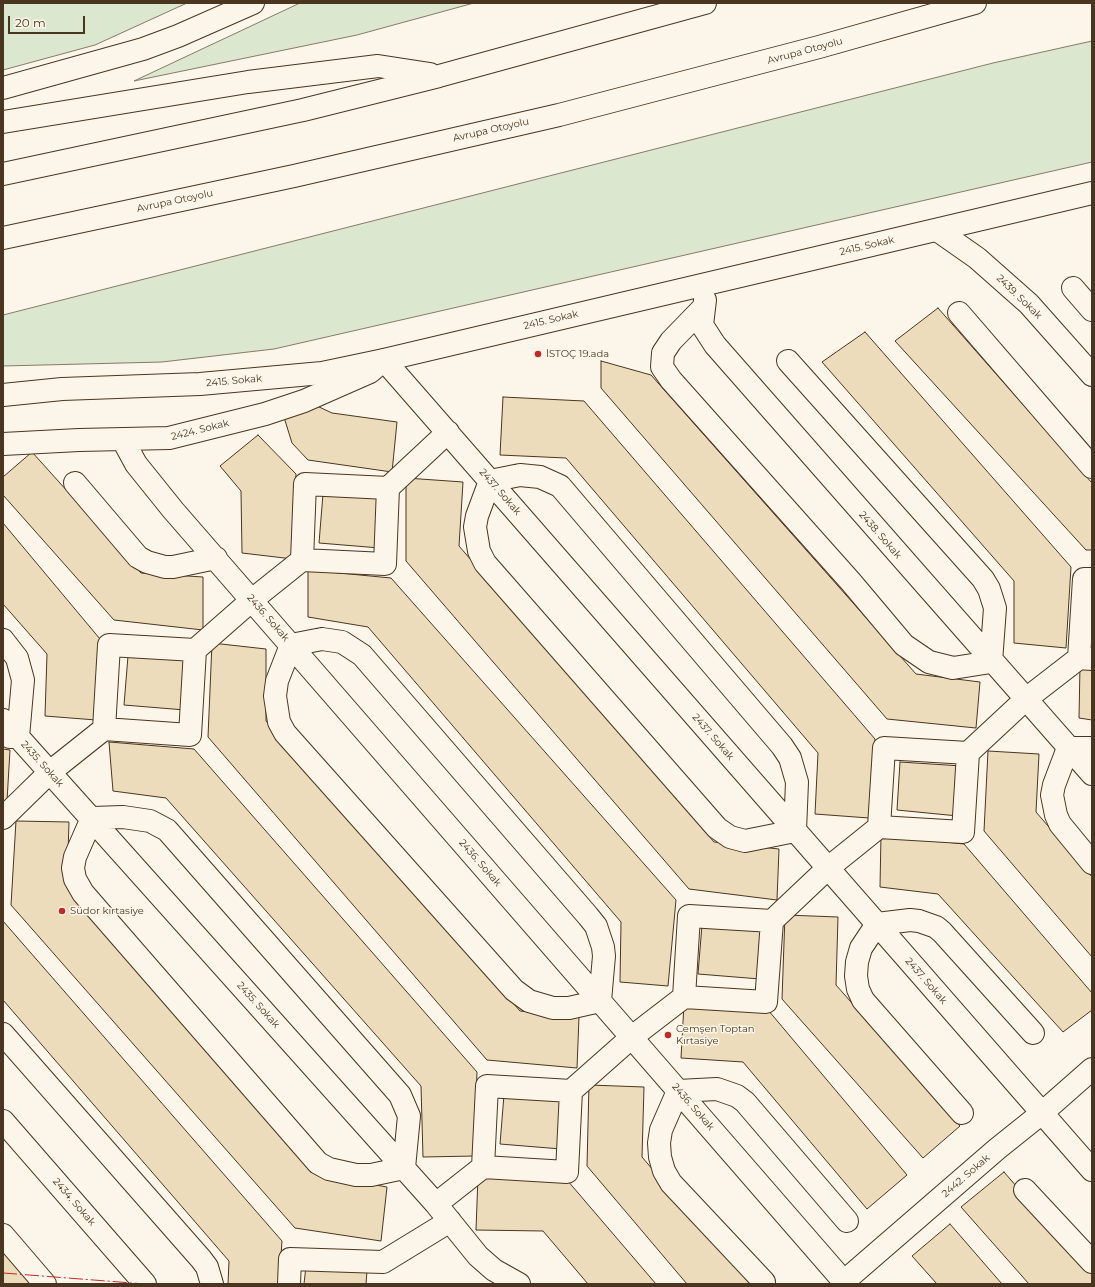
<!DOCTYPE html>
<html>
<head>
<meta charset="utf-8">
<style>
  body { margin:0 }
  #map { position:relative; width:1095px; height:1287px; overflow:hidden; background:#fbf6e9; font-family:Montserrat,sans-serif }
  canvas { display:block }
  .frame { position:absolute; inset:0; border:4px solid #4a3520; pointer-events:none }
  .scale { position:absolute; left:8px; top:16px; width:77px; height:18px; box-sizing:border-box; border:2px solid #4a3520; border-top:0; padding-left:5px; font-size:12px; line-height:14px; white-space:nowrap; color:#4a3520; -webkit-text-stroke:3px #fbf6e9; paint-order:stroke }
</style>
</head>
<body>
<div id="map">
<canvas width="1095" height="1287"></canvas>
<div class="frame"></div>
<div class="scale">20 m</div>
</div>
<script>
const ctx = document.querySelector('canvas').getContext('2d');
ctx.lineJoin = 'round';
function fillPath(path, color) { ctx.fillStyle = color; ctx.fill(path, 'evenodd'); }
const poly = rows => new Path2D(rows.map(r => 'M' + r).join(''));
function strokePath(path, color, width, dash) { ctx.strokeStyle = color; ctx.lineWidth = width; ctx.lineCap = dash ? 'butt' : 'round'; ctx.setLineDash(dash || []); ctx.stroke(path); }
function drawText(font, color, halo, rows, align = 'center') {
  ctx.font = font + ' Montserrat,sans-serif'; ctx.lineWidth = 3; ctx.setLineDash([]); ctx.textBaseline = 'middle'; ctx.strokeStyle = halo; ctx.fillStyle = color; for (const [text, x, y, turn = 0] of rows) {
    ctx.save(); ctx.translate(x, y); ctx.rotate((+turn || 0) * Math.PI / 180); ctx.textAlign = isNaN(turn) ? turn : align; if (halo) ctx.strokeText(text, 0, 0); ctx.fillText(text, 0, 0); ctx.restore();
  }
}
const green = poly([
  [3,3,187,3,95,45,3,70,3,3],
  [300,3,474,3,357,35,134,81,300,3],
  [1092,41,1092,162,274,349,162,362,3,366,3,315,993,63,1092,41]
]);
const building = poly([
  [938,308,1092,483,1092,550,1086,550,895,341,938,308],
  [865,332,1071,567,1066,648,1014,643,1014,581,822,362,865,332],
  [601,361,651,375,916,674,980,682,976,728,887,719,601,388,601,361],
  [503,397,584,401,875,739,869,818,815,814,818,753,566,458,500,455,503,397],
  [317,406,332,413,397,422,392,472,308,460,292,443,283,414,317,406],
  [258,435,296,474,293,559,242,553,241,491,220,466,258,435],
  [32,452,141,573,203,577,203,630,114,620,3,495,3,477,32,452],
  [406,478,463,482,459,546,714,842,779,849,777,900,689,889,406,561,406,478],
  [323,494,384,499,380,548,319,543,323,494],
  [3,523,100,639,96,720,45,716,47,654,3,604,3,523],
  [308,570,391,578,676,900,668,986,620,982,621,922,368,627,308,617,308,570],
  [212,643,266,649,266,721,520,1011,579,1017,577,1068,487,1060,208,737,212,643],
  [128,656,189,660,185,710,124,705,128,656],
  [1080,665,1092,666,1092,720,1079,718,1080,665],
  [109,742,194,749,477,1072,474,1156,423,1157,421,1086,166,798,113,791,109,742],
  [3,749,10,750,7,801,3,801,3,749],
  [988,751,1039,754,1036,812,1092,877,1092,957,984,831,988,751],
  [900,762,962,766,958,816,897,810,900,762],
  [16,821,69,822,67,886,320,1175,387,1187,381,1241,295,1228,11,905,16,821],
  [881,835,964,844,1092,993,1092,1010,1063,1032,938,894,880,887,881,835],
  [785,915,838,917,836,985,960,1126,923,1158,782,999,785,915],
  [3,921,282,1241,279,1284,228,1284,229,1261,3,1000,3,921],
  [702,925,763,930,760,979,698,974,702,925],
  [684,1004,768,1010,907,1175,867,1209,743,1062,681,1058,684,1004],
  [589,1085,644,1087,642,1157,750,1284,687,1284,587,1166,589,1085],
  [504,1095,565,1100,561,1149,500,1144,504,1095],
  [1004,1172,1092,1274,1092,1284,1029,1284,961,1207,1004,1172],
  [478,1177,567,1180,656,1284,588,1284,543,1231,476,1230,478,1177],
  [950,1224,1002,1284,937,1284,912,1256,950,1224],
  [3,1241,41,1284,3,1284,3,1241],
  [306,1266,367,1271,366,1284,304,1284,306,1266]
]);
const minor = poly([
  [937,230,977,258,1029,304,1092,375],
  [1073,288,1092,310],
  [705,300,702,325,715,345,1092,774],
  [704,307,671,341,663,353,662,367,671,380,851,582,904,645,929,662,953,668,991,662,995,608,989,589,983,579,788,361],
  [959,313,1092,467],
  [123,440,136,464,173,510,846,1284],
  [3,444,79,440,169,438,265,414,304,401,370,372,384,360,1092,1170],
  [520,475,540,477,560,486,782,746,790,758,797,782,795,831,745,841,730,837,717,828,485,563,479,551,475,527,477,516,490,481,520,475],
  [75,483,138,557,147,562,165,567,173,567,216,558],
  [302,560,305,484,388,488],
  [322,639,342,642,362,655,588,916,596,926,603,947,604,956,600,1001,569,1008,553,1008,529,1001,514,990,285,733,279,722,275,696,277,681,291,645,322,639],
  [3,640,17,658,23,680,18,737,10,737],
  [1079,658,1084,579,1092,579],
  [3,720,436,1204,478,1256,494,1270,519,1284],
  [104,729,109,645,195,650],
  [1092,748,1068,748,1054,785,1052,795,1056,815,1060,824,1092,863],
  [123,817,150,821,167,830,400,1095,409,1116,404,1168,371,1175,356,1175,329,1169,318,1163,83,893,75,879,73,868,75,857,92,818,123,817],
  [3,818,50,772,104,729,190,735,195,650,252,600,302,560,385,564,388,488,448,432],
  [879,827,884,748,968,753],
  [684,997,689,916,772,921],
  [3,1034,201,1259,207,1267,212,1284],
  [962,1113,863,1000,858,989,856,976,857,962,861,948,877,924,910,920,919,921,936,927,942,932,1033,1033],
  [3,1121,145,1284],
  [483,1167,487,1086,571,1091,632,1037,684,997,766,1002,772,921,828,868,879,827,963,832,968,753,1026,699,1079,658,1092,659],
  [1025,1190,1092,1262],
  [436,1204,483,1167,567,1172,571,1091],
  [3,1235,45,1284],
  [764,1282,671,1183,664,1171,660,1157,659,1143,661,1130,678,1091,717,1089,737,1096,745,1102,847,1221],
  [289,1284,290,1259,383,1262,450,1221],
  [841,1284,997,1149,1042,1113,1092,1069]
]);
const major = poly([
  [3,395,62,389,200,384,322,373,384,360,1092,193]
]);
const highway = poly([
  [3,88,143,49,178,36,253,3],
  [3,122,248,82,378,66,430,74],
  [3,174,303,110,439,76,705,3],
  [3,238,294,176,559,115,819,47,975,3]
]);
const power = poly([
  [3,1273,145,1284]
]);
const markers = [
  [538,354,4,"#c62828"],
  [62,911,4,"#c62828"],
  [668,1035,4,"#c62828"]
];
const streetNames = [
  ["Avrupa Otoyolu",805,51,-15],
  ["Avrupa Otoyolu",491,130,-13],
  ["Avrupa Otoyolu",175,201,-12],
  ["2415. Sokak",867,246,-13],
  ["2439. Sokak",1019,297,44],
  ["2415. Sokak",551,320,-13],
  ["2415. Sokak",234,381,-5],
  ["2424. Sokak",200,430,-14],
  ["2437. Sokak",500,492,49],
  ["2438. Sokak",880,535,49],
  ["2436. Sokak",268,618,49],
  ["2437. Sokak",713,737,49],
  ["2435. Sokak",42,764,48],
  ["2436. Sokak",480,863,49],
  ["2437. Sokak",926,981,49],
  ["2435. Sokak",258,1005,48],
  ["2436. Sokak",693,1107,49],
  ["2442. Sokak",966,1176,-41],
  ["2434. Sokak",74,1202,49]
];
const poiNames = [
  ["İSTOÇ 19.ada",546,354],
  ["Südor kırtasiye",70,911],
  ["Cemşen Toptan",676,1029],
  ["Kırtasiye",676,1041]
];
fillPath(green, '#dce7d0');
strokePath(green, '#887966', 1);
fillPath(building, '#ecdcbc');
strokePath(building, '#4a3520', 1);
strokePath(minor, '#4a3520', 24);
strokePath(major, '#4a3520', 24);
strokePath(highway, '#4a3520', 24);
strokePath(minor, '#fbf6e9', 22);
strokePath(major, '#fbf6e9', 22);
strokePath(highway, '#fbf6e9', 22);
strokePath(power, '#c62828', 1, [14, 3, 2, 3]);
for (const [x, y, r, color] of markers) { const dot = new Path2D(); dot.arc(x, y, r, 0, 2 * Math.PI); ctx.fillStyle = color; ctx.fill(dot); strokePath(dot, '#fbf6e9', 1.5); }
drawText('10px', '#4a3520', '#fbf6e9', streetNames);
drawText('10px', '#4a3520', '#fbf6e9', poiNames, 'left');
</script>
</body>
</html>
